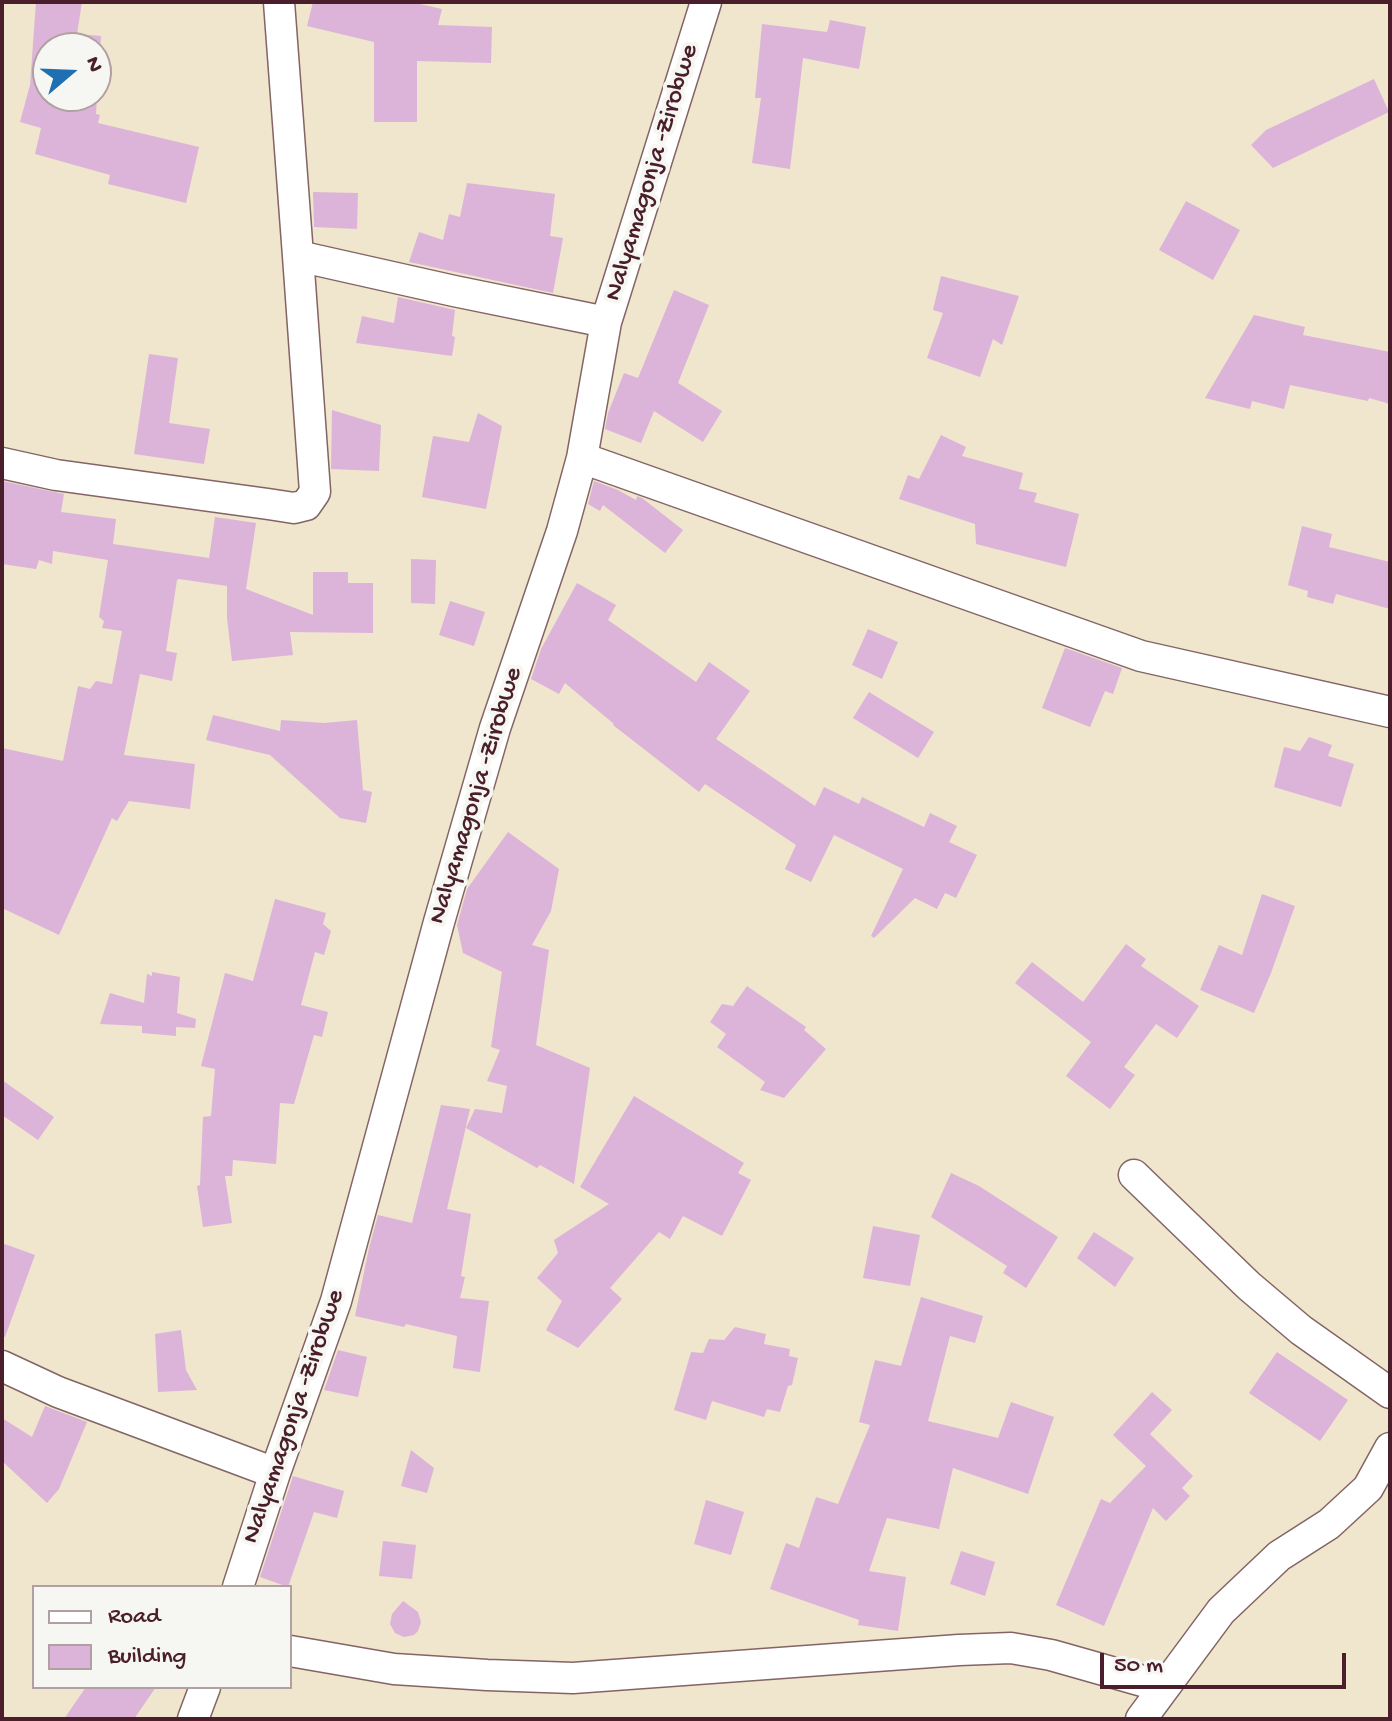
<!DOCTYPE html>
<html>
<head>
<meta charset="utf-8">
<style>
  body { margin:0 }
  #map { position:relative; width:1392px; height:1721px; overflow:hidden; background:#f0e5cd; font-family:"Gochi Hand",sans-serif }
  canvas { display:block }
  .frame { position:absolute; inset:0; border:4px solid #4a1f2b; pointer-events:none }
  .legend { position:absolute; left:32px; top:1585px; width:260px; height:104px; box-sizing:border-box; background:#f6f6f2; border:2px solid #b1a0a2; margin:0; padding:10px 14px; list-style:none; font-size:24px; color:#4a1f2b }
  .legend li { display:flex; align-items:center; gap:16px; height:40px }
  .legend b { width:40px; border:2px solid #b1a0a2 }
  .north { position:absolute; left:32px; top:32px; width:80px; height:80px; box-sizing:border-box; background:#f6f6f2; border:2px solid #b1a0a2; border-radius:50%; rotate:71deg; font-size:22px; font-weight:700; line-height:32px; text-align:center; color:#4a1f2b }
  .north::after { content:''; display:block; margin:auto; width:28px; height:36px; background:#1f6fb2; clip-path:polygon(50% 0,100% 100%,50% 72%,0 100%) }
  .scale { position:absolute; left:1100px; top:1653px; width:246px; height:36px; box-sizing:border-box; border:4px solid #4a1f2b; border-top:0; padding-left:10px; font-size:24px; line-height:28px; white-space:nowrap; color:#4a1f2b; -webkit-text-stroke:6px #f6f6f2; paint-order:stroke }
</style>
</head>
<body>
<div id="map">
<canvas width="1392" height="1721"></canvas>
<div class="frame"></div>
<ul class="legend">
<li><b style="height:10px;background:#fff"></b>Road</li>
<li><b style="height:22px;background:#dcb4d9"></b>Building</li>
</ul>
<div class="north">N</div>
<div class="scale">50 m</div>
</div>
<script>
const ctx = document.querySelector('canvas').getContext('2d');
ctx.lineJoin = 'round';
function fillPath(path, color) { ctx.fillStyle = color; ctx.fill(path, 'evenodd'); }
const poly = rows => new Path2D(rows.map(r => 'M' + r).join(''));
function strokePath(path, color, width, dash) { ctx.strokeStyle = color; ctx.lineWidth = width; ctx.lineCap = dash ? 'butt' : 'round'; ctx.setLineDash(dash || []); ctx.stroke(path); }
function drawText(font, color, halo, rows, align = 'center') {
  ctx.font = font + ' "Gochi Hand",sans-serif'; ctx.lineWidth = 8; ctx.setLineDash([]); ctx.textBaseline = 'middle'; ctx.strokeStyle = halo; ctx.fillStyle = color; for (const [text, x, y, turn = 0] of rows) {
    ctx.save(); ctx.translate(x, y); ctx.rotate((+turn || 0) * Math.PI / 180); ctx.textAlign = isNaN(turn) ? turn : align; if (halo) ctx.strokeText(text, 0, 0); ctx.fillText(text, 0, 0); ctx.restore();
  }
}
const building = poly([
  [36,2,82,2,77,34,101,36,96,114,100,115,98,123,199,147,186,203,108,184,110,175,35,154,41,128,20,122,30,85],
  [48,48,96,48,96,96,48,96],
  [313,2,411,2,442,9,438,25,492,27,491,63,417,61,417,122,374,122,374,42,307,26],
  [830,20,866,27,859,69,803,58,790,169,752,163,761,98,755,98,762,24,827,32],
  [1374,79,1389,112,1273,168,1251,145,1266,130],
  [467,183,555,194,550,236,563,238,553,293,409,262,419,232,443,240,449,214,460,217],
  [313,192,358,193,357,229,314,227],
  [1186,201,1240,230,1213,280,1159,250],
  [941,276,1019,296,1002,345,993,339,980,377,927,358,943,313,933,310],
  [674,290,709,305,678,383,722,411,703,442,654,411,641,443,605,429,608,413,624,373,638,378],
  [398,297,455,310,452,336,455,337,452,356,356,343,362,316,394,323],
  [1254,315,1305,327,1303,335,1390,352,1390,404,1369,398,1368,401,1290,385,1284,409,1252,401,1250,409,1205,398],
  [149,354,178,358,169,423,210,429,204,464,134,454],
  [332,410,381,425,379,471,331,469],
  [478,413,502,426,486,509,422,497,433,436,469,442],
  [941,435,966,447,962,456,1023,473,1019,489,1037,493,1034,502,1079,514,1066,567,976,544,975,524,899,499,908,475,919,479],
  [2,481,64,494,61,512,116,519,113,544,209,558,215,517,256,523,246,589,313,615,313,572,348,572,348,583,373,583,373,633,290,632,293,655,232,661,227,618,227,586,179,579,177,580,166,651,177,653,172,681,140,674,124,755,195,764,190,809,129,801,117,821,112,818,59,935,2,908,2,748,63,761,78,686,90,689,96,681,112,684,122,631,102,628,104,621,99,617,108,560,53,551,52,564,39,560,36,569,2,564],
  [594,481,618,490,636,500,637,496,642,498,683,530,665,553,603,505,600,511,588,504],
  [1302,526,1332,534,1329,547,1390,562,1390,609,1336,594,1333,604,1307,597,1308,591,1288,585],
  [411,559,436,560,435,604,411,603],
  [577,583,616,605,608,620,696,682,709,662,750,691,716,739,815,806,824,787,859,804,862,797,924,827,930,813,957,826,949,842,977,855,956,898,945,893,937,909,915,898,874,938,871,936,903,869,834,835,811,882,785,869,796,845,705,784,699,792,613,725,614,724,565,683,559,694,531,679,541,649],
  [450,601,485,612,474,646,439,635],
  [868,629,898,642,882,679,852,665],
  [1065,648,1122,668,1113,694,1105,691,1090,727,1042,708],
  [869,692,934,732,918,758,853,718],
  [213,715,280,731,281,720,324,723,357,720,363,790,372,792,366,823,340,818,270,755,206,740],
  [1309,737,1332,745,1328,756,1354,764,1341,807,1274,787,1284,747,1300,751],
  [508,832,559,869,551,911,532,945,549,950,536,1045,590,1068,574,1184,540,1165,537,1168,466,1128,475,1109,502,1113,507,1086,487,1081,500,1050,491,1047,502,972,463,953,457,925,467,889],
  [1262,894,1295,906,1271,973,1254,1013,1200,990,1219,945,1242,955],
  [275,899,326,913,323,924,331,931,324,955,315,952,301,1005,328,1012,322,1037,314,1035,294,1104,280,1103,276,1164,233,1160,232,1176,225,1176,232,1223,203,1227,197,1186,200,1185,203,1117,211,1116,215,1069,201,1066,225,973,253,981],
  [1126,944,1146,959,1141,966,1199,1006,1177,1038,1156,1024,1124,1067,1135,1075,1110,1109,1066,1076,1091,1042,1015,983,1032,962,1083,1002],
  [152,972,180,977,177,1013,196,1019,195,1028,176,1027,176,1036,142,1033,142,1026,100,1024,110,993,144,1003,147,974,152,976],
  [747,986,806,1027,804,1030,826,1049,784,1098,760,1090,765,1082,717,1047,726,1034,710,1022,722,1004,733,1006],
  [2,1080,54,1117,38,1140,2,1115],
  [634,1096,744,1163,738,1173,751,1180,722,1236,683,1216,670,1239,659,1232,610,1288,622,1299,578,1348,546,1330,562,1301,537,1278,558,1253,554,1240,609,1204,580,1187],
  [441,1105,470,1109,447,1209,471,1214,461,1276,465,1277,460,1298,489,1301,480,1372,453,1368,457,1336,406,1324,404,1327,355,1316,369,1248,378,1215,412,1223],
  [951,1173,979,1186,1058,1237,1026,1288,1003,1273,1007,1266,931,1217],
  [873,1226,920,1235,910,1286,863,1278],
  [1094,1232,1134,1258,1115,1287,1077,1258],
  [2,1243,35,1255,5,1337,2,1336],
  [921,1297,983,1316,975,1343,950,1336,928,1421,998,1438,1011,1402,1054,1417,1028,1494,953,1468,939,1529,887,1518,869,1571,906,1577,898,1631,858,1625,859,1620,770,1589,786,1543,799,1548,816,1497,838,1504,870,1425,859,1422,875,1360,901,1366],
  [735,1327,766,1334,764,1344,790,1349,789,1356,798,1358,792,1385,788,1386,780,1412,767,1409,764,1417,712,1401,706,1420,674,1410,691,1352,703,1353,709,1339,724,1340],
  [181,1330,186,1370,197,1390,158,1392,155,1334],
  [338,1350,367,1357,358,1397,324,1390],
  [1277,1352,1348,1400,1320,1441,1249,1393],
  [1152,1392,1172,1410,1150,1434,1193,1476,1182,1488,1190,1496,1166,1521,1153,1508,1104,1626,1056,1605,1101,1499,1110,1503,1146,1466,1113,1435],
  [45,1406,87,1422,59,1489,47,1503,2,1461,2,1418,32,1437],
  [411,1450,434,1468,427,1493,401,1486],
  [293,1476,344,1491,337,1518,314,1512,288,1587,260,1577],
  [706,1500,744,1512,731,1555,694,1544],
  [383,1541,416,1545,412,1579,379,1576],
  [961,1551,995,1562,985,1596,950,1584],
  [403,1601,418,1612,421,1622,418,1631,414,1635,404,1637,395,1633,390,1624,392,1614],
  [86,1687,156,1687,134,1719,64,1719]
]);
const minor = poly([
  [279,2,298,256,454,291,606,322],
  [582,458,1141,656,1390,712],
  [2,463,56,475,268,504,294,508,306,505,315,492,298,256],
  [1134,1175,1249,1286,1301,1330,1390,1393],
  [2,1366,58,1392,275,1473],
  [238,1587,275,1473,336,1301,439,922,495,728,562,531,582,458,606,322,706,2],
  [290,1651,394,1669,487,1675,573,1678,959,1650,1011,1648,1051,1655,1164,1687],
  [193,1719,205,1687],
  [1141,1719,1221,1611,1279,1556,1329,1524,1368,1488,1390,1448]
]);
const streetNames = [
  ["Nalyamagonja -Zirobwe",653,173,-73],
  ["Nalyamagonja -Zirobwe",477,796,-73],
  ["Nalyamagonja -Zirobwe",295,1417,-71]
];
fillPath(building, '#dcb4d9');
strokePath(minor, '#846464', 33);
strokePath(minor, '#fff', 30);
drawText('26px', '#4a1f2b', '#f6f6f2', streetNames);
</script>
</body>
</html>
